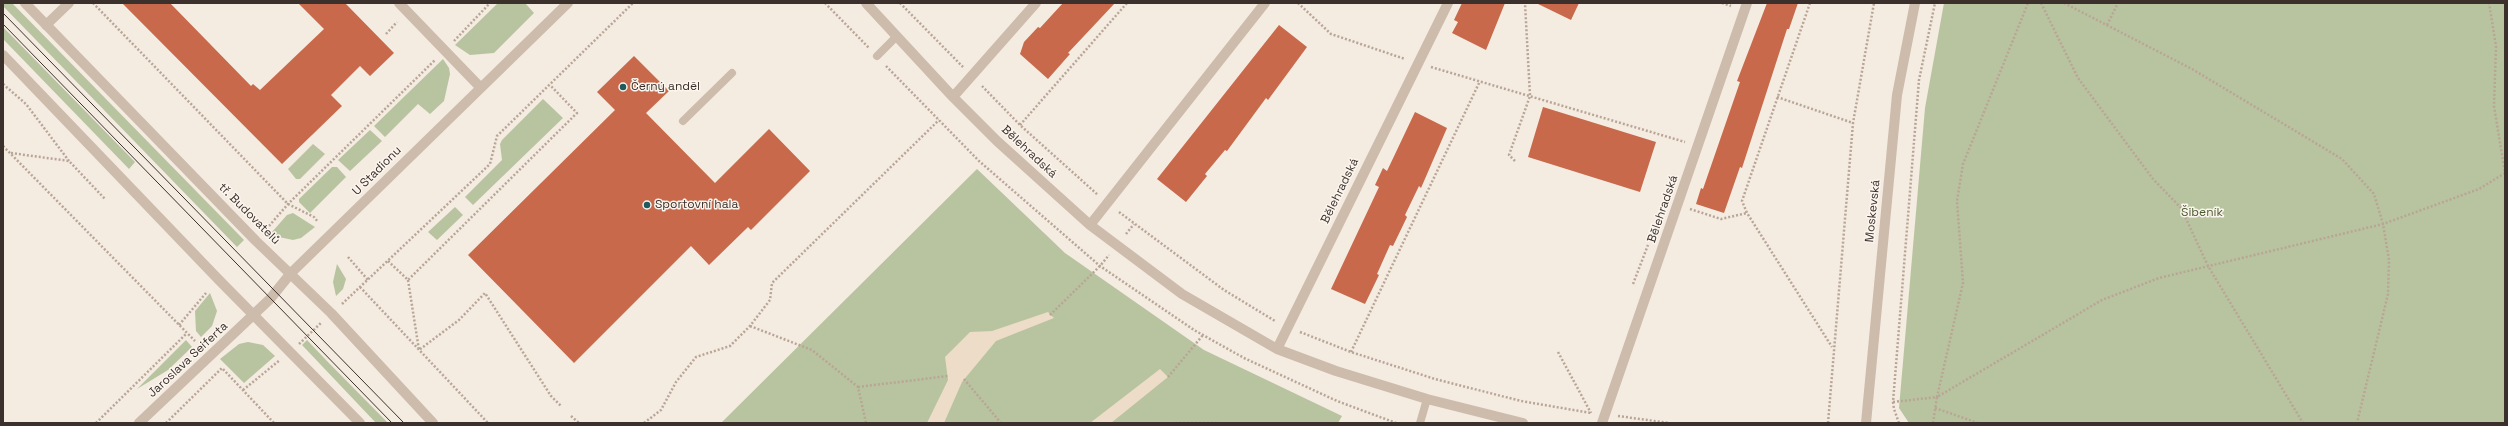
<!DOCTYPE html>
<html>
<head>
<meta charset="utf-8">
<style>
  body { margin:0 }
  #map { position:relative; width:2508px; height:426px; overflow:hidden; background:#f4ebe1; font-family:"Space Grotesk",sans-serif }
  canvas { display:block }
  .frame { position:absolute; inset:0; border:4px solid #3b302b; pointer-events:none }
</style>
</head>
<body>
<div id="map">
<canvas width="2508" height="426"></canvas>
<div class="frame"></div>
</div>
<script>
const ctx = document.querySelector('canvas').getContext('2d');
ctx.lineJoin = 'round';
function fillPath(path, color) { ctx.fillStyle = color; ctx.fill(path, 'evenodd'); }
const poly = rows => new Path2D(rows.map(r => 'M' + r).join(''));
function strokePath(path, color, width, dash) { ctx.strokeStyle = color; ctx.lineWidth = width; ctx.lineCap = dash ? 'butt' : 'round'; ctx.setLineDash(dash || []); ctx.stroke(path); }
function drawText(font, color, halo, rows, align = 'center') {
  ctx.font = font + ' "Space Grotesk",sans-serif'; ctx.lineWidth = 3; ctx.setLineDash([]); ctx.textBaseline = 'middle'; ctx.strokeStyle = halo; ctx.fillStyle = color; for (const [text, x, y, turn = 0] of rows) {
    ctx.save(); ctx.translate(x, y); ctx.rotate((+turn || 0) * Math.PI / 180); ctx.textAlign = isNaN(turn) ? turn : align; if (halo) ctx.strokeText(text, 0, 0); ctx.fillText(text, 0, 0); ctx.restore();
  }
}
const green = poly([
  [3,3,12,3,244,240,237,247,3,6],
  [498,3,525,3,534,13,494,53,470,55,455,45],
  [1944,3,2505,3,2505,423,1909,423,1899,408,1925,108],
  [3,27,135,162,129,169,3,39],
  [443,59,449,68,450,74,444,101,430,114,418,104,385,137,374,126],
  [543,99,563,118,473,205,465,197,502,160,500,144,502,140],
  [370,130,382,141,350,171,338,160],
  [313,144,325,154,300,179,296,179,288,169],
  [332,167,337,167,346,177,310,213,299,202,299,199],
  [977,169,1065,253,1204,350,1342,416,1338,423,721,423],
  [455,207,463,215,437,240,428,232],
  [293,213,315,227,301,238,293,240,279,237,272,232,287,215],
  [337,264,346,279,343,289,336,296,333,282],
  [210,293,217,311,212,326,201,337,196,331,195,311],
  [186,340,192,347,168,370,137,389],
  [307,340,326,360,388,423,376,423,302,345],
  [248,342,263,345,275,356,244,383,220,359,239,344]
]);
const plaza = poly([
  [1048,312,1054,318,996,341,962,382,944,423,927,423,948,380,945,357,970,332,992,331],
  [1160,369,1168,377,1111,423,1090,423]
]);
const building = poly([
  [122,3,170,3,251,86,253,84,260,90,324,29,298,3,345,3,394,53,370,76,360,66,331,95,342,106,282,164],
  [1063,3,1115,3,1068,53,1070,54,1048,79,1020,54,1024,42,1038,27,1040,28],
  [1462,3,1505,3,1486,50,1452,33,1458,22,1454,20],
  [1536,3,1579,3,1571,20],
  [1767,3,1798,3,1789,29,1787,29,1742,168,1740,167,1724,213,1696,204,1701,188,1703,189,1740,82,1737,81],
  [1279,25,1307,47,1268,100,1266,98,1227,151,1225,150,1205,174,1207,176,1186,202,1157,179],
  [634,56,669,91,646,113,715,183,769,129,810,171,751,230,748,227,709,265,691,246,574,363,468,255,615,110,597,92],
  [1543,107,1656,142,1640,192,1528,157],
  [1415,112,1447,128,1421,188,1419,186,1405,215,1407,217,1393,246,1390,245,1377,274,1379,275,1365,304,1331,289,1379,187,1375,185,1383,168,1387,171]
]);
const path = poly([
  [93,3,288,204,314,217,318,222],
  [825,3,869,48],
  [900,3,963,67],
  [1298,3,1331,34,1405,59],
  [1722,3,1731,6],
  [1810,3,1742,201,1747,213,1832,347],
  [2041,3,2078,78,2153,179,2181,208,2208,266,2303,423],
  [2064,3,2192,69,2342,159,2374,194,2383,224,2389,260,2388,294,2357,423],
  [2107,25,2118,3],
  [386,34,397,22],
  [454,41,490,3],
  [886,66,979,161,1100,266,1194,330,1244,358,1337,401,1396,423],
  [1431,67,1685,142],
  [3,84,26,104,69,161],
  [982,86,1020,125,1098,195],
  [1777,97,1853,123],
  [1020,125,1127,3],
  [3,146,195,341],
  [11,153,69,161,105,199],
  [1515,161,1509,155,1530,96,1525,3],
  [1690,209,1721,219,1747,213],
  [1119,212,1224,290,1275,321],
  [269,226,288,204,435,60],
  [1126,234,1134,224],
  [348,257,368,280],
  [388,261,408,280,577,113,550,85],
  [408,280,419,350,459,320,485,293,551,396,561,406],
  [1633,284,1648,245],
  [360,287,488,423],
  [342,304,490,164,497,136,633,3],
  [1050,315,1100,266,1109,255],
  [179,325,206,293],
  [750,326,812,350,858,387,866,423],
  [1300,332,1351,352,1435,379,1521,401,1591,413],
  [299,344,322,322],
  [1351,352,1480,81],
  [1558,352,1591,413],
  [1168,377,1203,335],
  [964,379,1001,423],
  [858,387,948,376],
  [243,390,280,360],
  [1893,402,1937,397,1963,283,1957,201,1963,164,2028,3],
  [1935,408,1978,423],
  [571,416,579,423],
  [1618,416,1669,423],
  [96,423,187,333],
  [166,423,222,368,274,423],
  [644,423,661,410,676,382,696,357,730,346,750,326,770,300,772,283,939,120],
  [1175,423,1220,423],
  [1828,423,1853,123,1874,3],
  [1899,423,1894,409,1893,402,1919,80,1935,3],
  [1933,423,1937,397,2102,300,2159,278,2383,224,2479,189,2505,173,2494,106,2496,46,2489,3]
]);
const service = poly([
  [877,56,897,36],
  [683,121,732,73],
  [1420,423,1427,399]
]);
const minor = poly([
  [399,3,480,87],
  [866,3,953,97,997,141,1090,225,1182,294,1277,349,1336,371,1427,399,1523,423],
  [46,25,69,3],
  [953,97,1036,3],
  [1090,225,1265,3],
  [1277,349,1448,3],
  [139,423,270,299,291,273,568,3],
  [1602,423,1747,3]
]);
const tertiary = poly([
  [25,3,256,241,331,313,433,423],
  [3,55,218,279,360,423],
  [1866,423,1897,95,1915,3]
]);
const tram = poly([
  [3,13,404,423],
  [3,24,392,423]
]);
const markers = [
  [623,87,4,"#1f5a5e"],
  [647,205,4,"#1f5a5e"]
];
const poiNames = [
  ["Černý anděl",631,87],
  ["Sportovní hala",655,205]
];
const streetNames = [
  ["Bělehradská",1029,152,43],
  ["U Stadionu",377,171,-45],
  ["Bělehradská",1340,191,-64],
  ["Bělehradská",1663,209,-71],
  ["Moskevská",1873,211,-84],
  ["tř. Budovatelů",249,214,45],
  ["Jaroslava Seiferta",188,360,-43]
];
const parkNames = [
  ["Šibeník",2202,213]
];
fillPath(green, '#b8c4a0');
fillPath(plaza, '#ecdcc8');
fillPath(building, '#c8694b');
strokePath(path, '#b9a596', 2.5, [2, 2]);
strokePath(service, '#cdbbac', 8);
strokePath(minor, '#cdbbac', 10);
strokePath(tertiary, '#cdbbac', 10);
strokePath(tram, '#3b302b', 1);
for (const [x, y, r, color] of markers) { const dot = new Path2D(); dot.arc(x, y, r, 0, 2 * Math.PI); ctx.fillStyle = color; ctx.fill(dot); strokePath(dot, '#fbf5ee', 1.5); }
drawText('12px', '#3b302b', '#fbf5ee', poiNames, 'left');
drawText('12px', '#3b302b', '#fbf5ee', streetNames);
drawText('12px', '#4a5a2e', '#fbf5ee', parkNames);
</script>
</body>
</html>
